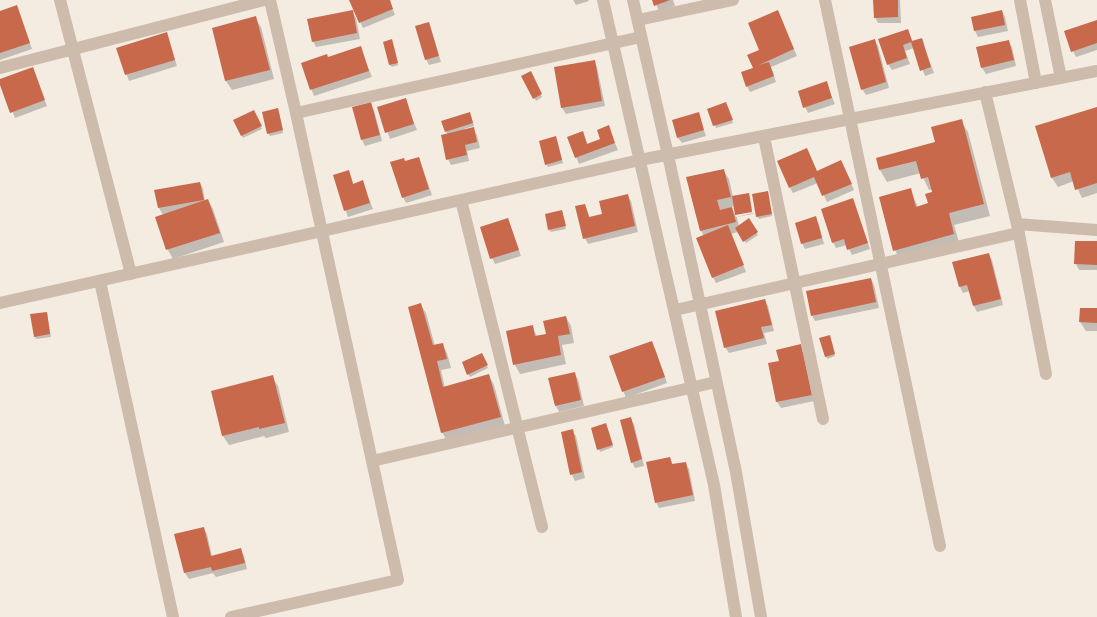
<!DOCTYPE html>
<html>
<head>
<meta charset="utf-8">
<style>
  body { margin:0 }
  canvas { display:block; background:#f4ebe1 }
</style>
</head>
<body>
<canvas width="1097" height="617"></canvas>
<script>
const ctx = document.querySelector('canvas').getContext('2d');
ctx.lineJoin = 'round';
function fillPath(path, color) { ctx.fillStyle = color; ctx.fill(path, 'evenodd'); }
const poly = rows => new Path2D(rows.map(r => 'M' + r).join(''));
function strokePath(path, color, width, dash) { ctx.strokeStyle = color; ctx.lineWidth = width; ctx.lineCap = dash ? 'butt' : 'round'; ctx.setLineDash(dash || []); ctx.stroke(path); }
const shadow = poly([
  [350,0,389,0,395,15,363,28],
  [573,0,588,0,589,1,576,5],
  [654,0,673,0,675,6,659,11],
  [875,0,900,0,901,23,878,23,875,17],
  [1002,11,1005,17,1008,31,978,37,975,31,972,18],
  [0,12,19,12,32,49,0,60],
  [352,12,356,18,360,39,316,47,313,41],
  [255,18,261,27,274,79,232,90,226,81,213,29],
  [780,18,797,56,771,67,776,82,750,92,747,86,760,50],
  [1097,21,1097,50,1076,57,1073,51],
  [428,23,431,29,441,62,429,65,426,59],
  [908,30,913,42,921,39,934,73,925,76,914,48,905,51,910,64,892,70,888,64],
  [166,34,169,40,177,66,129,81,118,49],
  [874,40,878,46,889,88,866,95,862,89],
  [1008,41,1012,47,1016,66,986,74,982,68],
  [393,43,398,65,392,67,390,65],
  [360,48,372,77,314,96,302,64,328,59],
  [594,61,597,67,605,106,566,114,562,108,555,68],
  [32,69,47,106,15,118,0,81],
  [530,73,542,97,536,101,523,77],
  [826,83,835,104,808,113,805,107],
  [405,100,417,130,390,139,379,108],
  [370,104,374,110,382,141,365,146,362,140],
  [727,106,733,123,716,128,708,109],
  [1097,108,1097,193,1082,198,1074,181,1058,187,1052,178],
  [253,111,262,129,243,138,234,121],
  [279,112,283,133,270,136,268,133],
  [698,114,706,136,682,143,678,138],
  [471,116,474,126,464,129,465,131,473,129,477,135,480,148,467,151,469,161,451,165,448,159,448,135,446,132],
  [961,121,968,132,990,216,954,225,960,246,901,262,895,250,910,190,918,207,929,204,933,193,932,189,929,190,921,173,887,182,880,170,877,159,936,143],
  [608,127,618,150,579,164,568,137,582,132,588,145,602,140],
  [557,140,563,163,548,167,546,164],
  [419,158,432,195,406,203,403,197,405,162],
  [844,167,854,190,827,202,818,183,793,193,790,188,817,172],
  [723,170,729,179,733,197,749,195,750,197,752,210,736,213,735,206,731,207,736,217,753,213,753,214,737,217,739,227,748,220,758,235,746,243,738,232,731,234,746,272,716,283,713,277,704,236,701,231,688,178],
  [349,172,354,185,362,182,373,209,348,217,334,176],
  [200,183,203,189,205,201,208,200,213,209,224,242,173,259,168,250,157,217,163,215,159,208,156,191],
  [627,195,631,201,638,232,588,244,585,238,585,205,590,218,604,215],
  [768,195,772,216,759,219,757,216],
  [853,200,870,249,852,255,847,245,836,248,833,242],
  [562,212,566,229,551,232,549,230],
  [815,218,819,224,824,244,805,249,802,243],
  [508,219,521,256,495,264,492,258],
  [1097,243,1097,270,1079,270,1076,264],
  [988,254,992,260,1003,305,977,312,974,306,970,291,963,293,960,287,954,263],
  [871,279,874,285,879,308,815,321,812,315],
  [765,300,768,306,774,331,764,333,767,344,729,353,725,347],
  [420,304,426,313,435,346,442,344,447,353,451,368,441,370,445,388,489,376,494,385,505,426,447,441,442,432],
  [1097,310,1097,331,1086,331,1080,322],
  [47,313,51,337,36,339,35,336],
  [566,317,571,326,574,343,562,345,566,364,520,374,515,365,508,332,532,327,537,336,548,335],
  [830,339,835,356,827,359,826,356],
  [655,348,667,383,626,398,610,357],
  [804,352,814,401,781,408,777,402,770,364,780,362],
  [482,354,488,368,470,377,463,363],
  [574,373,578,379,584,406,559,412,556,406],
  [272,377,278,386,289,432,266,438,264,436,229,445,223,436,212,392],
  [630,418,634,424,644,466,635,468,632,462],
  [607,427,613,447,600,452,599,449],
  [572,431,576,436,585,478,575,481,572,475,562,433],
  [670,458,673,465,685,463,689,469,695,501,659,508,656,502],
  [203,528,207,534,212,557,241,550,244,556,247,569,216,577,213,573,189,579,185,573]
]);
const building = poly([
  [349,0,390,0,393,9,359,23],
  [652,0,670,0,654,6],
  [873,0,898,0,898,17,874,18],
  [17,5,30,43,0,53,0,11],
  [353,10,357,33,312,42,307,19],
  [778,10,794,49,759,65,769,62,774,76,746,87,741,72,753,68,747,55,759,50,748,23],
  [1002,10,1005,25,974,31,971,17],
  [256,16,270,70,225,81,212,28],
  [1097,20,1097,43,1071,52,1064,31],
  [429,22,439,56,425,60,415,26],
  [908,29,912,41,922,38,931,67,920,71,911,42,903,45,907,58,887,65,878,39],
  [167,32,175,60,125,75,116,48],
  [392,39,398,63,389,65,383,42],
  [875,39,886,82,861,90,849,47],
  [1009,40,1014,60,981,68,976,47],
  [361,46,369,71,310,90,301,63,327,54,328,57],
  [595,60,602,101,561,108,554,67],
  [33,67,45,100,10,113,0,85,0,79],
  [531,71,542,94,533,99,521,76],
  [827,81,832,98,803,108,798,91],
  [406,98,414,124,385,133,377,107],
  [371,102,380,135,361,140,352,107],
  [726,102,733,120,713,126,707,109],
  [1097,107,1097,183,1075,190,1070,172,1051,178,1035,126],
  [278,108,283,130,267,134,262,112],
  [254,110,262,126,241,136,233,120],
  [470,112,473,123,445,132,441,121],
  [699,112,704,130,677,138,672,120],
  [962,119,984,204,949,213,954,234,893,251,879,197,911,188,916,207,928,203,925,194,932,192,928,177,921,179,916,161,879,170,876,158,935,142,931,127],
  [609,125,615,143,575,158,567,137,583,131,587,144,600,139,597,130],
  [474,127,477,142,465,145,467,155,446,160,441,135],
  [556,136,562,160,545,165,539,141],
  [807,148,817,171,841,160,852,184,822,196,814,177,789,188,777,161],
  [419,157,429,189,402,198,390,162,404,158,405,161],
  [724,169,731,197,717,200,720,210,732,207,736,222,700,231,686,177],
  [349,170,353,184,363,180,370,203,344,211,333,175],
  [200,182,204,200,158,208,154,190],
  [768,191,772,214,756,217,752,194],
  [749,193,752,212,735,215,732,196],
  [628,194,635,226,583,239,575,206,585,204,589,217,602,214,599,201],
  [853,198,868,243,847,250,844,239,832,243,821,209],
  [208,199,220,233,166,250,155,217],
  [562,210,566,226,548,230,545,214],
  [816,216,822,238,801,244,795,223],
  [508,218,519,250,490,259,480,227],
  [749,218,758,232,743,242,735,228],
  [728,225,744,265,712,278,696,238],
  [1075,241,1097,241,1097,265,1074,264],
  [989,253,1001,299,973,306,967,285,959,287,952,262],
  [871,278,876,302,811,316,806,291],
  [765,299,772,325,761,327,764,338,724,348,715,311],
  [421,303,433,345,443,343,447,359,437,361,443,387,489,374,501,417,441,433,408,307],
  [1080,308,1097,308,1097,323,1079,322],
  [47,312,50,334,34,337,30,314],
  [566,316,570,334,558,336,561,355,513,365,506,331,533,325,535,336,546,334,543,321],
  [830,335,835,354,825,357,819,338],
  [652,341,665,377,622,392,609,356],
  [801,344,812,395,776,402,768,363,779,361,776,350],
  [482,353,488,365,467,375,462,362],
  [575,372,581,400,555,406,548,378],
  [273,375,285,423,259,429,259,427,222,436,211,391],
  [631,417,642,459,631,463,620,420],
  [606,423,613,445,597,450,591,428],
  [573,429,582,472,570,475,561,432],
  [670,457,672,464,686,462,693,495,655,503,646,462],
  [204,527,211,556,241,548,245,563,212,571,211,567,184,573,174,534]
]);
const street = poly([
  [60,0,131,274],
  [603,0,714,485,736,617],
  [633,0,668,155,736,472,761,617],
  [825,0,940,546],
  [1020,0,1036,83],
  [1045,0,1061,78],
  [638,20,733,0],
  [0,68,264,0],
  [985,92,1017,224,1046,374],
  [296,113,641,37],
  [764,137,823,419],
  [461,200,542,527],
  [1017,224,1097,230],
  [100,281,173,617],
  [0,303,640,160,1097,71],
  [675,310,1018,233],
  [372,461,716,382],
  [231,617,398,580,296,113,270,0]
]);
fillPath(shadow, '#0003');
fillPath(building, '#c8694b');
strokePath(street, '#cdbbac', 12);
</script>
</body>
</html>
